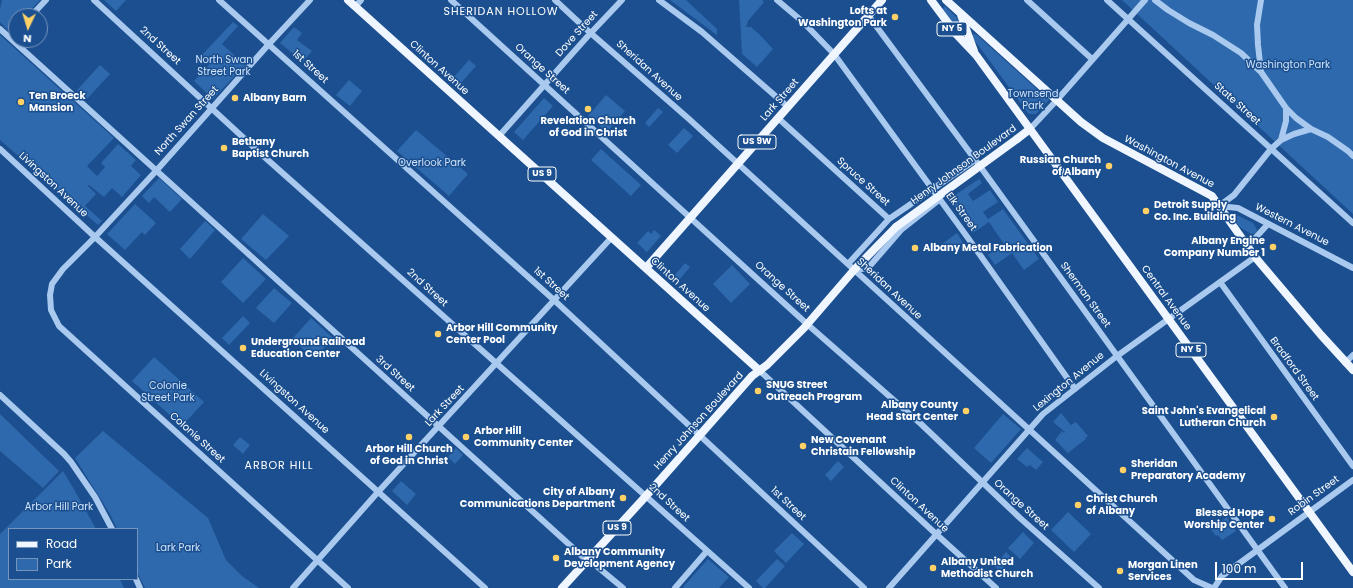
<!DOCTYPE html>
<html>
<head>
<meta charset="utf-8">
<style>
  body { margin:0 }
  #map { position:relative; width:1353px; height:588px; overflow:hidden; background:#1b4f8f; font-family:Poppins,sans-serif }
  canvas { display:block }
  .legend { position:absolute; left:8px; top:528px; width:130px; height:52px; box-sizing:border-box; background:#1b4f8f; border:1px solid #7695bc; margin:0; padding:5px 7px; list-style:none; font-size:12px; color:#fff }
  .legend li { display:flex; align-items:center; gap:8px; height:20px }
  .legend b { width:20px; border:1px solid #7695bc }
  .north { position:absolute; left:8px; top:8px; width:40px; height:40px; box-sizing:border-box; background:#1b4f8f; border:1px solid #7695bc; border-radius:50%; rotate:184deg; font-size:11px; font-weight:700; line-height:16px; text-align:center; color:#fff }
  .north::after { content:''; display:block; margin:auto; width:14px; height:18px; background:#ffd166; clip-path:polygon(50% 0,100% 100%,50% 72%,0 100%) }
  .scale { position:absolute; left:1215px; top:562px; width:88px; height:18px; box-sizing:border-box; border:2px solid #fff; border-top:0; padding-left:5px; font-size:12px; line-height:14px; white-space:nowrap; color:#fff; -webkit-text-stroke:3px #1b4f8f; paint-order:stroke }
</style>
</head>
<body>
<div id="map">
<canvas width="1353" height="588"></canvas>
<ul class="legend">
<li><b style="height:5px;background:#f0f6ff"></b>Road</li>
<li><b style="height:11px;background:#2e69ad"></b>Park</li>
</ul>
<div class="north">N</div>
<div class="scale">100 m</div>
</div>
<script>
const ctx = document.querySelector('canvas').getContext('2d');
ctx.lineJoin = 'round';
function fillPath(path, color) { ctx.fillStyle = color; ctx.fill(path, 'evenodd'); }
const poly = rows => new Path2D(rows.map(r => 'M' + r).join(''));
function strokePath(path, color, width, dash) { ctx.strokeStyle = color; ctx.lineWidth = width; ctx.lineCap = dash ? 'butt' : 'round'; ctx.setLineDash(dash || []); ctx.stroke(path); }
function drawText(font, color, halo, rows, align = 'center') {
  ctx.font = font + ' Poppins,sans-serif'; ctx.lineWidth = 3; ctx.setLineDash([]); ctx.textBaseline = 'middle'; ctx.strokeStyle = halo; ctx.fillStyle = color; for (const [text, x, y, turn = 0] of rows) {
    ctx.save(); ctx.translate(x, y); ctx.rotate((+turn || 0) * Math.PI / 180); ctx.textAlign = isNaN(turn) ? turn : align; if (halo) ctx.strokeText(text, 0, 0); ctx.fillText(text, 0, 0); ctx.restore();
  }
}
const green = poly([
  [2,0,40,0,25,16,16,16,16,26,10,32,0,22,0,9],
  [104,0,126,0,116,11],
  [670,0,686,0,717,29,717,35],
  [739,0,762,0,764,2,748,21,746,27,751,27,761,36,773,49,757,67,742,54],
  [1122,0,1353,0,1353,214],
  [945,6,957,18,964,35,963,37,942,9],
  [233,22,238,26,222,44,245,65,213,99,194,81,209,65,200,57],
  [294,27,302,33,297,40,312,51,303,62,280,43],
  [974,34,977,35,1049,100,1036,114,1030,114,1028,113,972,37,972,35],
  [0,35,114,138,87,166,97,176,105,167,101,163,118,144,136,160,131,166,141,175,122,197,112,188,104,197,89,185,88,186,96,194,85,206,102,221,98,225,0,140],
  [469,60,476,66,460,84,453,78],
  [100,65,110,74,87,99,77,90],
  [349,80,362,91,350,106,336,95],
  [606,95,625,111,607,132,588,116],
  [544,98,553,106,523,140,514,132],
  [658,108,663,112,649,127,645,123],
  [684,128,693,136,677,153,668,145],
  [416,130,468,174,449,196,397,151],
  [601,149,641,185,631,196,591,160],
  [159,178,182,199,170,212,154,197,149,203,142,196],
  [979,179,982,183,968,194,973,201,990,190,998,202,983,212,988,219,1003,209,1039,259,1024,270,1012,253,995,265,988,255,1004,244,989,222,973,233,949,199],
  [135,204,156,223,145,235,142,232,125,250,107,234],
  [263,214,289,236,266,260,241,239],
  [1236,216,1239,216,1253,223,1257,230,1256,233,1251,234,1240,227,1236,222],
  [205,221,215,230,190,259,180,249],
  [654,230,661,236,647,252,637,243,648,231,651,234],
  [957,233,964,244,953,252,942,244],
  [243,258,266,279,243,303,221,282],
  [685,263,690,267,679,280,674,276],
  [732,265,750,284,731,303,713,284],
  [274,288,292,303,274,323,256,308],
  [243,316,250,323,229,345,222,338],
  [311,318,333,338,314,359,292,339],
  [154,357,204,402,182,426,132,381],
  [1061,413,1071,425,1076,422,1088,436,1085,438,1086,439,1068,453,1055,440,1062,431,1064,433,1065,432,1053,422],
  [0,414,59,471,43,488,0,451],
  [1003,414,1021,429,991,463,974,448],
  [103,431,208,518,226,560,242,576,259,588,145,588,137,572,137,529,117,529,110,514,75,458],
  [240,437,250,445,243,454,233,445],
  [456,448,463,455,455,464,448,457],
  [1027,448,1043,462,1036,470,1030,465,1027,467,1017,459],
  [838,461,844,467,831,481,825,475],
  [63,471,75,491,96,529,9,529,9,579,120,579,124,588,0,588,0,534],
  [401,481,416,494,407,505,392,491],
  [1068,512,1091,534,1074,552,1051,530],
  [1227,517,1236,531,1222,540,1218,535,1216,536,1210,528],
  [1023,532,1034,543,1020,559,1008,548],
  [792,533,804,544,786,563,774,551],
  [1006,552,1012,558,1000,571,994,566],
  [708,559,729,577,719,588,684,588,683,587],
  [777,559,785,566,765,588,763,588,756,581]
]);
const minor = poly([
  [94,0,260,153,749,588],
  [219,0,554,300,864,588],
  [310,0,269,44,156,171,95,237,63,269,52,284,50,295,51,310,59,326,348,588],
  [451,0,807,324,921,424,1020,518,1099,588],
  [555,0,586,29,689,119,1194,580,1212,588],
  [659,0,702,32,788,107],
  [777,0,803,22,834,54,968,238,1075,389],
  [1027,0,1092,59],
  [1107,0,1353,223],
  [1155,0,1168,10,1189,23,1213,35,1241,53,1261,72,1286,108,1296,118,1311,129],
  [1261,0,1257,25,1258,45,1261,72],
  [355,7,361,0],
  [868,15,982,169,1285,588],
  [31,16,46,0],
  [0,29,583,557,594,564,623,588],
  [10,38,16,32],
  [778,118,889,219],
  [1030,129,1057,100,1145,0],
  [499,136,587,37,622,0],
  [1281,140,1286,121,1286,108],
  [0,149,95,237,485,588],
  [1219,206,1234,195,1271,149,1281,140,1294,134,1311,129,1328,137,1348,151,1353,156],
  [1219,206,1238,208,1353,268],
  [1248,246,1268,224],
  [848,264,889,219,975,160],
  [854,270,868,268,901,230,939,200],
  [1220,282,1353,466],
  [1345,363,1353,355],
  [760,371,936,534,996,588],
  [0,395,64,454,71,462,95,497,112,529],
  [136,579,140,588],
  [293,588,378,492,612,237],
  [675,588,707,551],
  [889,588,1043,414,1117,356,1255,257],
  [1214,588,1222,576,1353,480]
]);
const major = poly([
  [348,0,760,371],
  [931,0,957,35,976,55,1353,572],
  [946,0,1081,122,1103,138,1212,196,1255,257,1321,335,1353,370],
  [961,15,974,51],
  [1017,139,1030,129],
  [646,268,882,0],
  [562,588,646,496,752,376,767,365,804,328,854,270,896,227]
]);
const majorBridge = poly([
  [896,227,1017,139]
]);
const markers = [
  [895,17,4,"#ffd166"],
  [235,98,4,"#ffd166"],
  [21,102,4,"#ffd166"],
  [588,109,4,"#ffd166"],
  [224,148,4,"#ffd166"],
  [1109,166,4,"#ffd166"],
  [1146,211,4,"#ffd166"],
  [1273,247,4,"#ffd166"],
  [915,248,4,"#ffd166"],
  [438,334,4,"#ffd166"],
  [243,348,4,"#ffd166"],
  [758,391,4,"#ffd166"],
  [966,411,4,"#ffd166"],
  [1274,417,4,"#ffd166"],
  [409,437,4,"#ffd166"],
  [466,437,4,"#ffd166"],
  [803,446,4,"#ffd166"],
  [1123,470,4,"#ffd166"],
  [623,498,4,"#ffd166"],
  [1078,505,4,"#ffd166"],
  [1272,519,4,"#ffd166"],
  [556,558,4,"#ffd166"],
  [933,568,4,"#ffd166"],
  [1120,571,4,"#ffd166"]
];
const shields = [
  [952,29,30],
  [757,142,38],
  [542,174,28],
  [1191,350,30],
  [617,528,28]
];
const shieldNames = [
  ["NY 5",952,29],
  ["US 9W",757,142],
  ["US 9",542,174],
  ["NY 5",1191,350],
  ["US 9",617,528]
];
const poiNames = [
  ["Lofts at",887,11,"right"],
  ["Washington Park",887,23,"right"],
  ["Ten Broeck",29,96],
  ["Mansion",29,108],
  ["Albany Barn",243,98],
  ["Revelation Church",588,121,"center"],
  ["of God in Christ",588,133,"center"],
  ["Bethany",232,142],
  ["Baptist Church",232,154],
  ["Russian Church",1101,160,"right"],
  ["of Albany",1101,172,"right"],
  ["Detroit Supply",1154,205],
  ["Co. Inc. Building",1154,217],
  ["Albany Engine",1265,241,"right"],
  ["Company Number 1",1265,253,"right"],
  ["Albany Metal Fabrication",923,248],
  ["Arbor Hill Community",446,328],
  ["Center Pool",446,340],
  ["Underground Railroad",251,342],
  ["Education Center",251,354],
  ["SNUG Street",766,385],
  ["Outreach Program",766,397],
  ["Albany County",958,405,"right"],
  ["Head Start Center",958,417,"right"],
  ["Saint John's Evangelical",1266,411,"right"],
  ["Lutheran Church",1266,423,"right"],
  ["Arbor Hill",474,431],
  ["Community Center",474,443],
  ["New Covenant",811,440],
  ["Christain Fellowship",811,452],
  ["Arbor Hill Church",409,449,"center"],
  ["of God in Christ",409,461,"center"],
  ["Sheridan",1131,464],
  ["Preparatory Academy",1131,476],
  ["City of Albany",615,492,"right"],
  ["Communications Department",615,504,"right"],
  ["Christ Church",1086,499],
  ["of Albany",1086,511],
  ["Blessed Hope",1264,513,"right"],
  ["Worship Center",1264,525,"right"],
  ["Albany Community",564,552],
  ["Development Agency",564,564],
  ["Albany United",941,562],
  ["Methodist Church",941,574],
  ["Morgan Linen",1128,565],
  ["Services",1128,577]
];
const streetNames = [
  ["Dove Street",577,34,-48],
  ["2nd Street",160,46,42],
  ["1st Street",310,67,42],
  ["Clinton Avenue",439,68,42],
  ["Orange Street",542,69,42],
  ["Sheridan Avenue",649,71,42],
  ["Lark Street",780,100,-49],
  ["State Street",1237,104,42],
  ["North Swan Street",187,121,-48],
  ["Washington Avenue",1169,162,28],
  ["Henry Johnson Boulevard",964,165,-36],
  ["Spruce Street",863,182,42],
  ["Livingston Avenue",53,185,43],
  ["Elk Street",961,212,54],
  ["Western Avenue",1292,225,27],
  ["1st Street",551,284,42],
  ["Clinton Avenue",680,285,42],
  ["Orange Street",782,287,42],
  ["2nd Street",427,288,42],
  ["Sheridan Avenue",889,289,43],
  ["Sherman Street",1085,295,54],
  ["Central Avenue",1166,298,54],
  ["Bradford Street",1294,369,54],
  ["3rd Street",395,374,42],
  ["Lexington Avenue",1069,382,-39],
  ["Livingston Avenue",294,402,42],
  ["Lark Street",445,406,-47],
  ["Henry Johnson Boulevard",699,421,-48],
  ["Colonie Street",197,438,42],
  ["Robin Street",1314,496,-36],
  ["2nd Street",669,503,42],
  ["1st Street",788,504,43],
  ["Clinton Avenue",919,505,43],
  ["Orange Street",1021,505,42]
];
const parkNames = [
  ["North Swan",224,60],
  ["Street Park",224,72],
  ["Washington Park",1288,65],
  ["Townsend",1033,94],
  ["Park",1033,106],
  ["Overlook Park",432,163],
  ["Colonie",168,386],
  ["Street Park",168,398],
  ["Arbor Hill Park",59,507],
  ["Lark Park",178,548]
];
const neighbourhoodNames = [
  ["SHERIDAN HOLLOW",501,12],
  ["ARBOR HILL",279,466]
];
fillPath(green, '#2e69ad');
strokePath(minor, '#a9c9ee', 6);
strokePath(major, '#f0f6ff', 8);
strokePath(majorBridge, '#f0f6ff', 8);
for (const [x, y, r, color] of markers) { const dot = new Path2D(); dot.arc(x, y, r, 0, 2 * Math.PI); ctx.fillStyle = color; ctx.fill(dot); strokePath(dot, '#1b4f8f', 1.5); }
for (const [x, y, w] of shields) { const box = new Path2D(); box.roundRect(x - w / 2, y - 7, w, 14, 3); ctx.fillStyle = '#1b4f8f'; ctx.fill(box); strokePath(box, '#fff', 1); }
drawText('bold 9px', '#fff', null, shieldNames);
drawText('bold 10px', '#fff', '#1b4f8f', poiNames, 'left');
drawText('10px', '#fff', '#1b4f8f', streetNames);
drawText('10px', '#cfe3fa', '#1b4f8f', parkNames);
ctx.letterSpacing = '1px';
drawText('11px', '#fff', '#1b4f8f', neighbourhoodNames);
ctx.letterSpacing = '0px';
</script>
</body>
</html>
